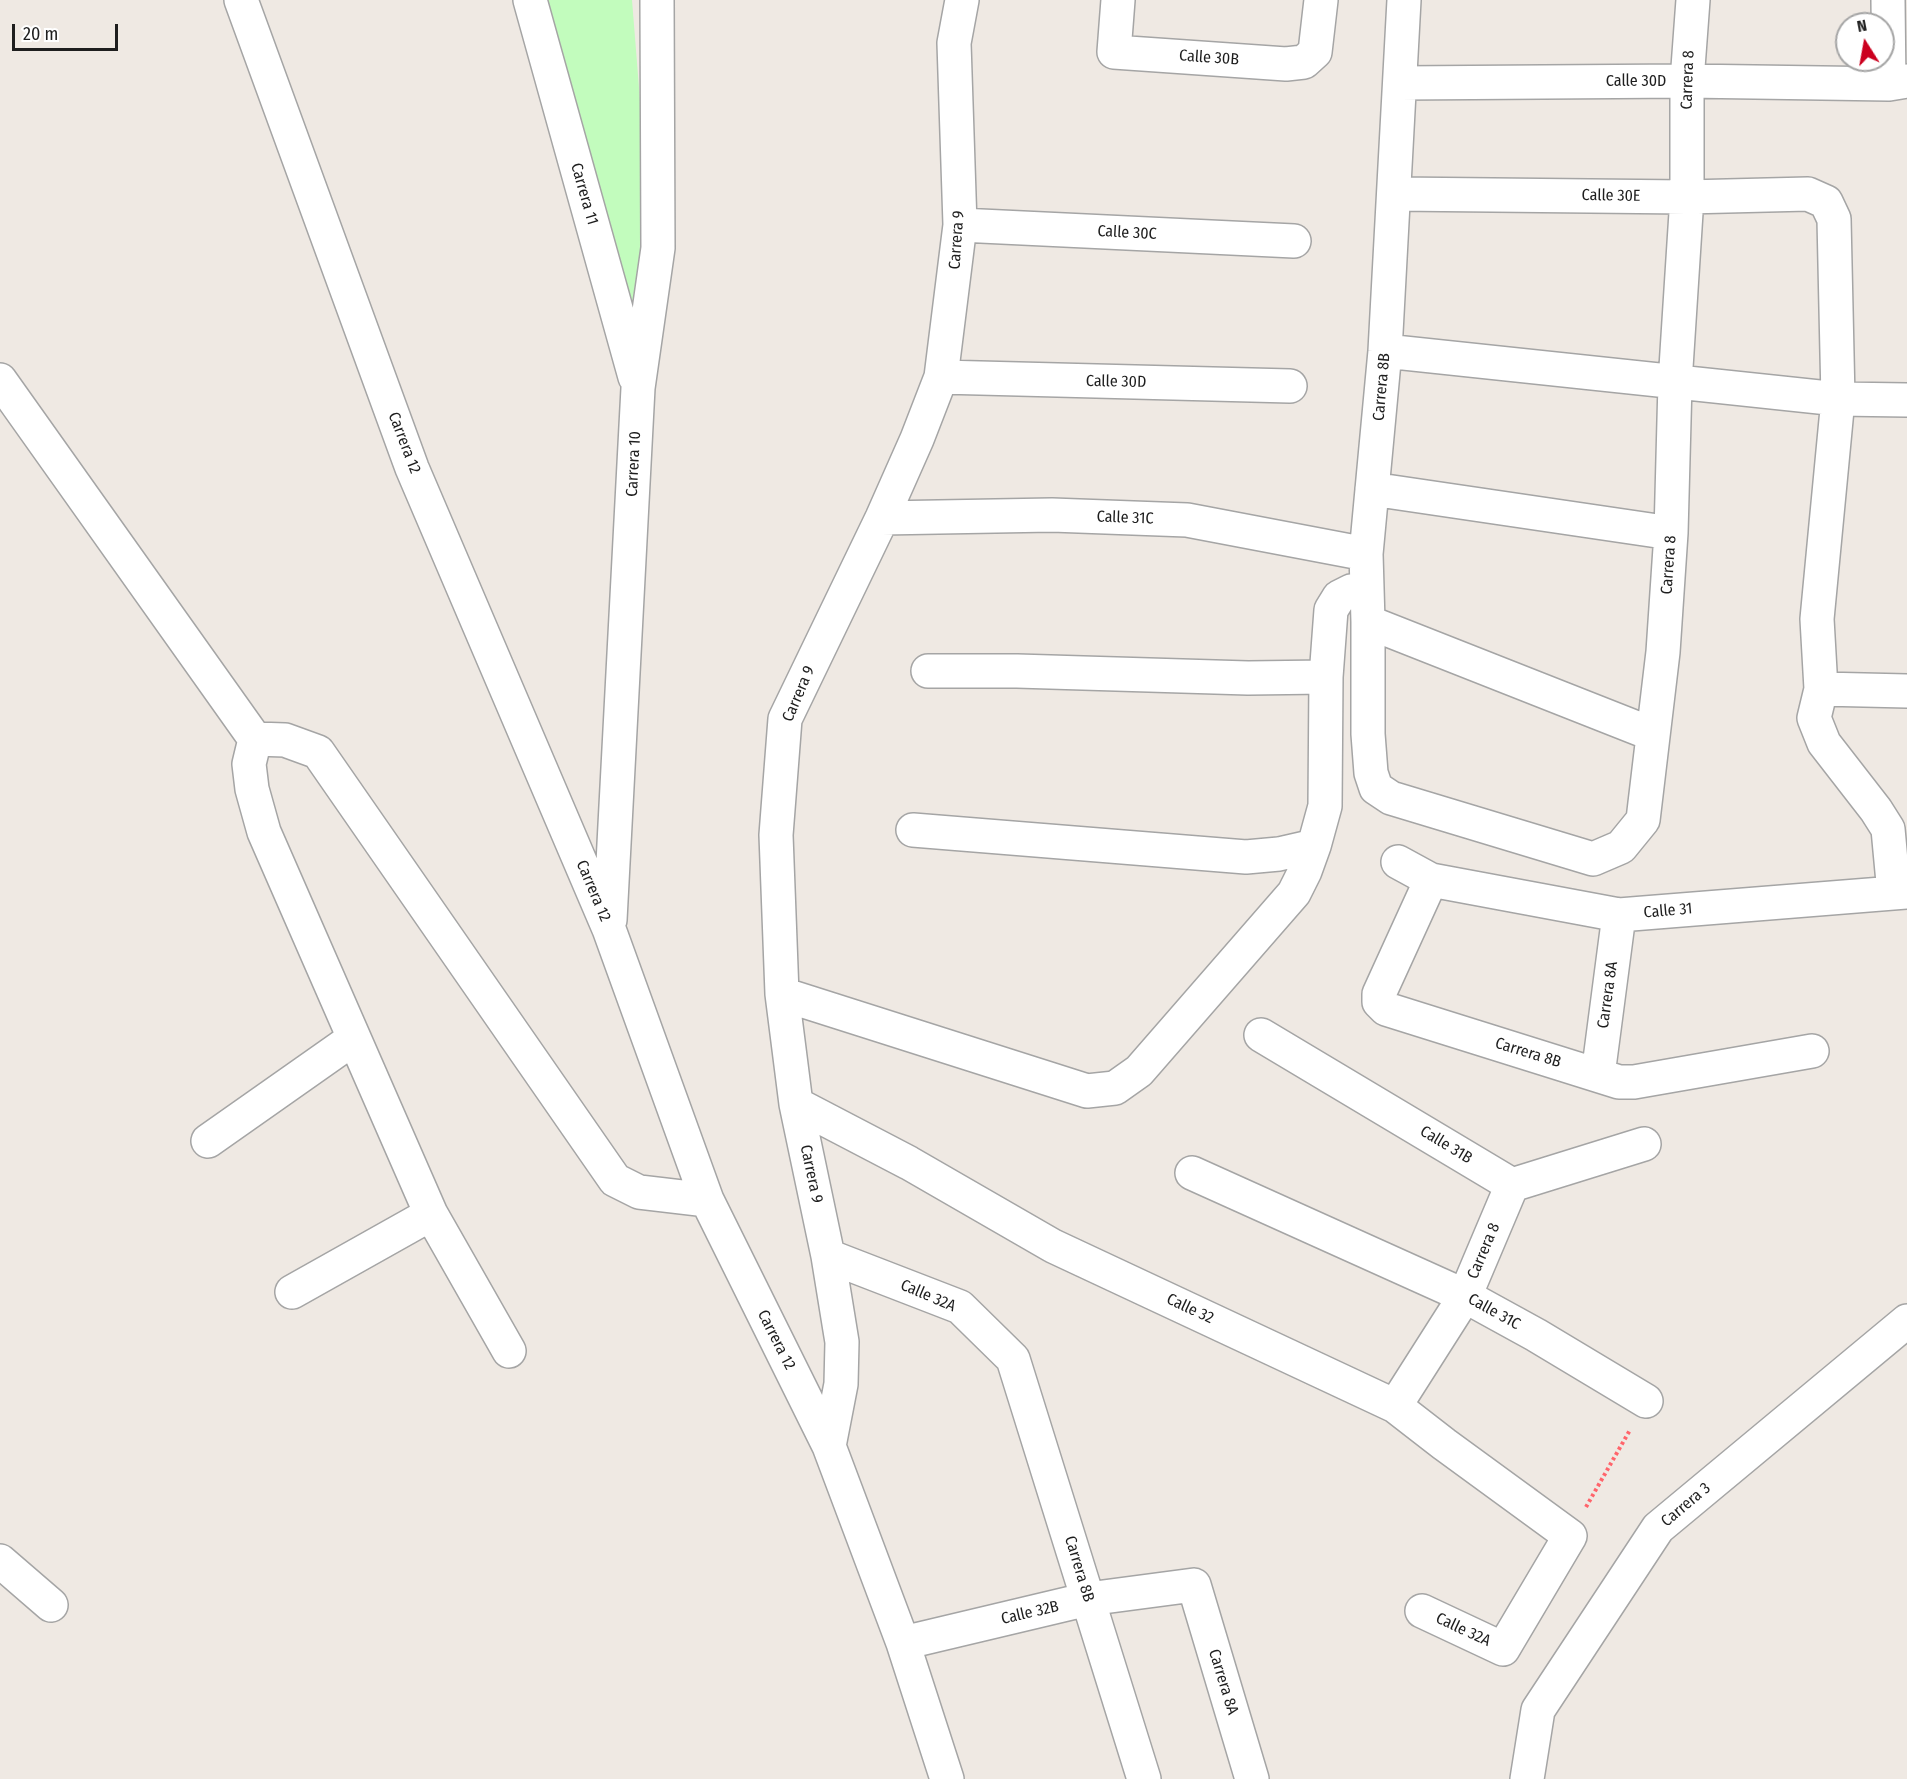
<!DOCTYPE html>
<html>
<head>
<meta charset="utf-8">
<style>
  body { margin:0 }
  #map { position:relative; width:1907px; height:1779px; overflow:hidden; background:#efe9e3; font-family:"Fira Sans Condensed",sans-serif }
  canvas { display:block }
  .north { position:absolute; left:1835px; top:12px; width:60px; height:60px; box-sizing:border-box; background:#fff; border:2px solid #a5a5a5; border-radius:50%; rotate:349deg; font-size:16px; font-weight:700; line-height:24px; text-align:center; color:#1e1e1e }
  .north::after { content:''; display:block; margin:auto; width:21px; height:27px; background:#cb001e; clip-path:polygon(50% 0,100% 100%,50% 72%,0 100%) }
  .scale { position:absolute; left:12px; top:24px; width:106px; height:27px; box-sizing:border-box; border:3px solid #1e1e1e; border-top:0; padding-left:8px; font-size:18px; line-height:21px; white-space:nowrap; color:#1e1e1e; -webkit-text-stroke:4px #fff; paint-order:stroke }
</style>
</head>
<body>
<div id="map">
<canvas width="1907" height="1779"></canvas>
<div class="north">N</div>
<div class="scale">20 m</div>
</div>
<script>
const ctx = document.querySelector('canvas').getContext('2d');
ctx.lineJoin = 'round';
function fillPath(path, color) { ctx.fillStyle = color; ctx.fill(path, 'evenodd'); }
const poly = rows => new Path2D(rows.map(r => 'M' + r).join(''));
function strokePath(path, color, width, dash) { ctx.strokeStyle = color; ctx.lineWidth = width; ctx.lineCap = dash ? 'butt' : 'round'; ctx.setLineDash(dash || []); ctx.stroke(path); }
function drawText(font, color, halo, rows, align = 'center') {
  ctx.font = font + ' "Fira Sans Condensed",sans-serif'; ctx.lineWidth = 6; ctx.setLineDash([]); ctx.textBaseline = 'middle'; ctx.strokeStyle = halo; ctx.fillStyle = color; for (const [text, x, y, turn = 0] of rows) {
    ctx.save(); ctx.translate(x, y); ctx.rotate((+turn || 0) * Math.PI / 180); ctx.textAlign = isNaN(turn) ? turn : align; if (halo) ctx.strokeText(text, 0, 0); ctx.fillText(text, 0, 0); ctx.restore();
  }
}
const park = poly([
  [544,0,632,0,648,200,628,331]
]);
const path = poly([
  [1586,1507,1630,1430]
]);
const minor = poly([
  [241,0,412,468,609,929,707,1200,829,1446,903,1643,947,1779],
  [530,0,635,377],
  [1118,0,1114,52,1286,64,1304,62,1315,52,1321,0],
  [1404,0,1385,351,1366,554,1368,622,1368,734,1371,773,1376,788,1391,798,1593,859,1621,847,1643,820,1663,652,1671,533,1675,383,1687,197,1687,81,1693,0],
  [1888,0,1889,84],
  [1400,83,1687,81,1889,84,1907,81],
  [1395,194,1687,197,1808,194,1826,202,1834,219,1838,399,1817,619,1821,689,1814,718,1824,743,1876,810,1888,829,1894,893],
  [960,225,1294,241],
  [1385,351,1838,399,1907,400],
  [941,377,1290,386],
  [0,380,255,739],
  [1372,489,1671,533],
  [882,518,1052,515,1187,520,1366,554],
  [1368,622,1652,734],
  [928,671,1017,671,1248,678,1326,677],
  [1821,689,1907,691],
  [913,830,1246,857,1279,854,1314,846,1325,806,1326,677,1331,610,1339,597,1351,591,1367,590],
  [1398,862,1431,880,1619,915,1907,892],
  [1431,880,1379,994,1379,1002,1386,1009,1619,1082,1634,1082,1812,1051],
  [610,920,638,388,658,248,657,0],
  [782,994,1087,1091,1115,1088,1139,1071,1294,893,1305,871,1314,846],
  [1261,1035,1512,1185,1644,1144],
  [1598,1075,1619,915],
  [796,1104,909,1163,1053,1246,1395,1406,1444,1444,1570,1536,1503,1649,1422,1611],
  [208,1141,353,1039],
  [1192,1173,1465,1296,1536,1335,1646,1401],
  [828,1256,960,1307,1013,1359,1144,1779],
  [292,1292,431,1214],
  [509,1351,431,1214,264,832,252,789,249,764,255,739,285,740,318,752,615,1180,639,1192,707,1200],
  [1395,1406,1465,1296,1512,1185],
  [829,1446,841,1384,842,1342,828,1256,796,1104,782,994,776,835,785,719,882,518,917,439,941,377,960,225,954,43,962,0],
  [0,1561,51,1605],
  [903,1643,1088,1599,1194,1585,1252,1779],
  [1527,1779,1538,1710,1658,1528,1907,1321]
]);
const streetNames = [
  ["Calle 30B",1209,58,4],
  ["Carrera 8",1688,80,-88],
  ["Calle 30D",1636,82],
  ["Carrera 11",584,194,74],
  ["Calle 30E",1611,196,1],
  ["Calle 30C",1127,233,3],
  ["Carrera 9",957,240,-86],
  ["Calle 30D",1116,382,1],
  ["Carrera 8B",1382,387,-85],
  ["Carrera 12",404,443,69],
  ["Carrera 10",634,464,-87],
  ["Calle 31C",1125,518,2],
  ["Carrera 8",1669,565,-86],
  ["Carrera 9",799,694,-67],
  ["Carrera 12",593,891,67],
  ["Calle 31",1668,911,-5],
  ["Carrera 8A",1608,995,-82],
  ["Carrera 8B",1528,1053,17],
  ["Calle 31B",1446,1145,31],
  ["Carrera 9",811,1174,78],
  ["Carrera 8",1484,1251,-67],
  ["Calle 32A",928,1296,23],
  ["Calle 32",1190,1309,25],
  ["Calle 31C",1494,1312,29],
  ["Carrera 12",776,1340,63],
  ["Carrera 3",1686,1505,-40],
  ["Carrera 8B",1079,1569,73],
  ["Calle 32B",1030,1613,-13],
  ["Calle 32A",1463,1630,25],
  ["Carrera 8A",1223,1682,73]
];
fillPath(park, '#c2fcbd');
strokePath(minor, '#a5a5a5', 36);
strokePath(path, '#ff646b', 4, [3, 3]);
strokePath(minor, '#fff', 33);
drawText('16px', '#1e1e1e', '#fff', streetNames);
</script>
</body>
</html>
